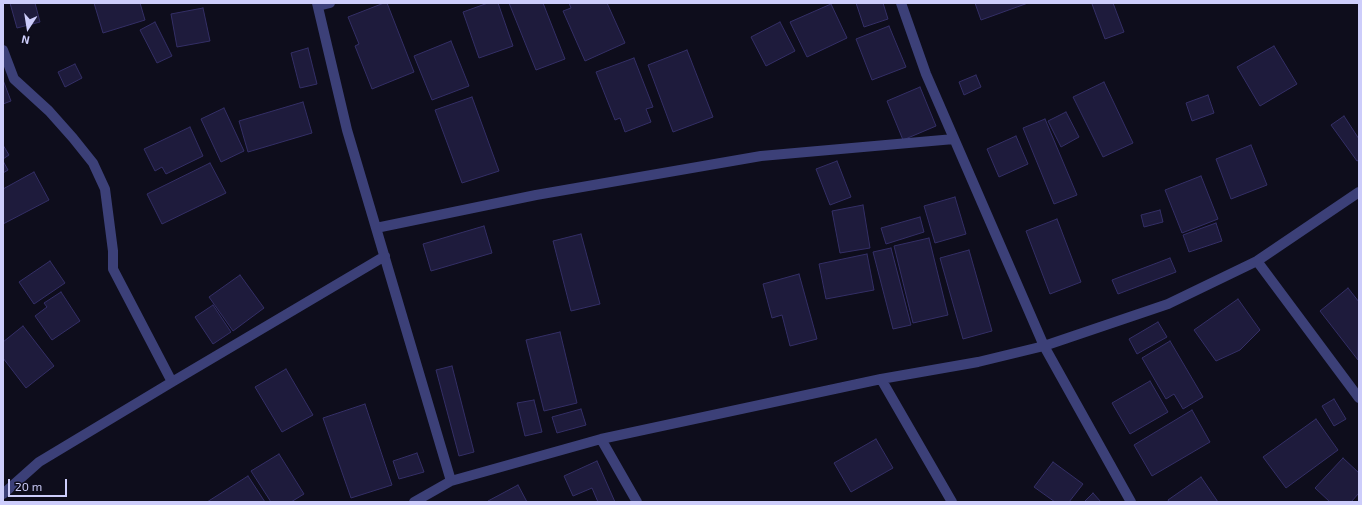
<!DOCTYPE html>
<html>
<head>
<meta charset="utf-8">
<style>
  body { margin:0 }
  #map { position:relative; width:1362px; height:505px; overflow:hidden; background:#0e0d1c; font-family:"Exo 2",sans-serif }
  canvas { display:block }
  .frame { position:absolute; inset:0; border:4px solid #cdcdfb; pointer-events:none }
  .north { position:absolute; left:8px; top:8px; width:40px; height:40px; -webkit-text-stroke:3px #0e0d1c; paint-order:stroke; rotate:192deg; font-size:11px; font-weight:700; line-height:16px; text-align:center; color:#cdcdfb }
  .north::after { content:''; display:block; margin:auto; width:14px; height:18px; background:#cdcdfb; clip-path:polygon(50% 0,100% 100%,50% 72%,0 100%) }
  .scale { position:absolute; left:8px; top:479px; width:59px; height:18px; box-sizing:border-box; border:2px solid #cdcdfb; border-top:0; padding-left:5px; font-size:12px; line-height:14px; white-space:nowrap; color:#cdcdfb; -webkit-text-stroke:3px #0e0d1c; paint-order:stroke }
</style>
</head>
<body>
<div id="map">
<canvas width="1362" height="505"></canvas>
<div class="frame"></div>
<div class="north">N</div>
<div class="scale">20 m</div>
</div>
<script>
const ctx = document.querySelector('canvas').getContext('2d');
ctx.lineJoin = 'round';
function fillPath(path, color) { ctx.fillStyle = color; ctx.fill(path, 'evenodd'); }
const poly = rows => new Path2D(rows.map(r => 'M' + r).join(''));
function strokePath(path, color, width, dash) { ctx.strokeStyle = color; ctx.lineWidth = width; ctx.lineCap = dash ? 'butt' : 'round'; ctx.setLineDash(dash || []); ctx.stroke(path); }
const building = poly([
  [10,3,35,3,40,22,17,28,10,3],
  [94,3,140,3,145,20,103,33,94,3],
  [384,3,387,3,414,72,372,89,355,46,359,44,348,17,384,3],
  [488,3,498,3,513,46,479,58,463,12,488,3],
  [509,3,543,3,565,59,536,70,509,3],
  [569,3,607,3,625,43,585,61,563,11,571,8,569,3],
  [856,3,883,3,888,19,864,27,856,3],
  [975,3,1028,3,981,20,975,3],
  [1095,3,1113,3,1124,32,1105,39,1092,4,1095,3],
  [831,4,847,38,807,57,790,22,831,4],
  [203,8,210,41,177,47,171,14,203,8],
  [155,22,172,56,157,63,140,30,155,22],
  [780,22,795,51,766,66,751,37,780,22],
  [889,26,906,67,872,80,856,39,889,26],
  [451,41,469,86,432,100,414,56,451,41],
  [1274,46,1297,84,1260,106,1237,67,1274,46],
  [308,48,317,84,300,88,291,53,308,48],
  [687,50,713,117,673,132,648,65,687,50],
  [634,58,653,107,646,109,651,122,625,132,620,118,615,120,596,72,634,58],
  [75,64,82,78,65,87,58,72,75,64],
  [976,75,981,87,964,95,959,82,976,75],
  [3,80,11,101,3,104,3,80],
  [1104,82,1133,143,1103,157,1073,97,1104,82],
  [920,87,936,126,903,140,887,101,920,87],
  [1208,95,1214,113,1192,121,1186,103,1208,95],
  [472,97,499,171,462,183,435,110,472,97],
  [303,102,312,133,248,152,239,121,303,102],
  [224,108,244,151,221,162,201,119,224,108],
  [1066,112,1079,137,1061,147,1048,121,1066,112],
  [1344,116,1359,139,1359,160,1357,161,1331,125,1344,116],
  [1045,119,1077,195,1054,204,1023,128,1045,119],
  [190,127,203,156,166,174,162,167,155,171,144,149,190,127],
  [1016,136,1028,164,999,177,987,149,1016,136],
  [3,145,9,155,3,159,3,145],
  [1251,145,1267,185,1231,199,1216,159,1251,145],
  [3,161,8,170,3,173,3,161],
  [837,161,851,197,830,205,816,169,837,161],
  [210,163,226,193,162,224,147,194,210,163],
  [34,172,49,200,3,224,3,189,34,172],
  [1201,176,1218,219,1182,233,1165,190,1201,176],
  [955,197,966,234,935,243,924,206,955,197],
  [863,205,870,248,840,253,832,211,863,205],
  [1160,210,1163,222,1144,227,1141,215,1160,210],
  [920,217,924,232,886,244,881,228,920,217],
  [1057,219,1081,282,1050,294,1026,231,1057,219],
  [1216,223,1222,241,1189,252,1183,235,1216,223],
  [484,226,492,253,431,271,423,244,484,226],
  [581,234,600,304,571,311,553,241,581,234],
  [929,238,948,315,913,323,894,246,929,238],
  [891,248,911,325,893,329,873,252,891,248],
  [969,250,992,331,963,339,940,258,969,250],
  [867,254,874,290,826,299,819,264,867,254],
  [1170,258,1176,272,1118,294,1112,280,1170,258],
  [50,261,65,283,34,304,19,282,50,261],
  [799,274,817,339,790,346,782,315,772,318,763,284,799,274],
  [240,275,264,308,233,331,209,297,240,275],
  [1348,288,1359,302,1358,360,1320,311,1348,288],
  [61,292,80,321,52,340,35,316,47,307,44,303,61,292],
  [1238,299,1260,330,1240,350,1216,361,1194,330,1238,299],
  [213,305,231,332,213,344,195,317,213,305],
  [1158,322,1167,337,1137,354,1129,339,1158,322],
  [23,326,54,366,26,388,3,358,3,342,23,326],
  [560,332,577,403,544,411,526,340,560,332],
  [1170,341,1203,397,1183,409,1174,394,1166,399,1142,358,1170,341],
  [452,366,474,452,459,456,436,370,452,366],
  [286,369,313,415,282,432,255,387,286,369],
  [1150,381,1168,412,1130,434,1112,403,1150,381],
  [1334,399,1346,419,1334,426,1322,406,1334,399],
  [534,400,542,432,525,436,517,403,534,400],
  [365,404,392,485,351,498,323,418,365,404],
  [581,409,586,425,557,433,552,417,581,409],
  [1192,410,1210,442,1152,476,1134,445,1192,410],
  [1316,419,1338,450,1286,488,1263,457,1316,419],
  [876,439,893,468,851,492,834,463,876,439],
  [417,453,424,472,399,479,393,461,417,453],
  [279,454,304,494,291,502,271,502,251,471,279,454],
  [1343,458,1359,473,1359,493,1351,502,1330,502,1315,488,1343,458],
  [597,461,615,502,598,502,592,488,573,496,564,476,597,461],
  [1053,462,1083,484,1069,502,1055,502,1034,487,1053,462],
  [248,476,265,502,207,502,248,476],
  [1201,477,1218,502,1169,502,1168,500,1201,477],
  [518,485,527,502,489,502,488,501,518,485],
  [1093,493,1101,502,1084,502,1093,493]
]);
const minor = poly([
  [317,3,347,130,451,481],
  [901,3,926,74,1044,346,1131,502],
  [318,6,330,3],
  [3,50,14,79,49,111,73,138,93,163,105,189,113,251,113,269,172,382],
  [376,228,536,195,761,156,954,139],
  [1257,261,1359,398],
  [881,379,952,502],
  [601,439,637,502],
  [3,494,39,462,172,382,385,256],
  [414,502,451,481,601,439,881,379,978,362,1044,346,1168,304,1257,261,1359,192]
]);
fillPath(building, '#1e1b3c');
strokePath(building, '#342f66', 1);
strokePath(minor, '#3c4078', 10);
</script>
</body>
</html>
